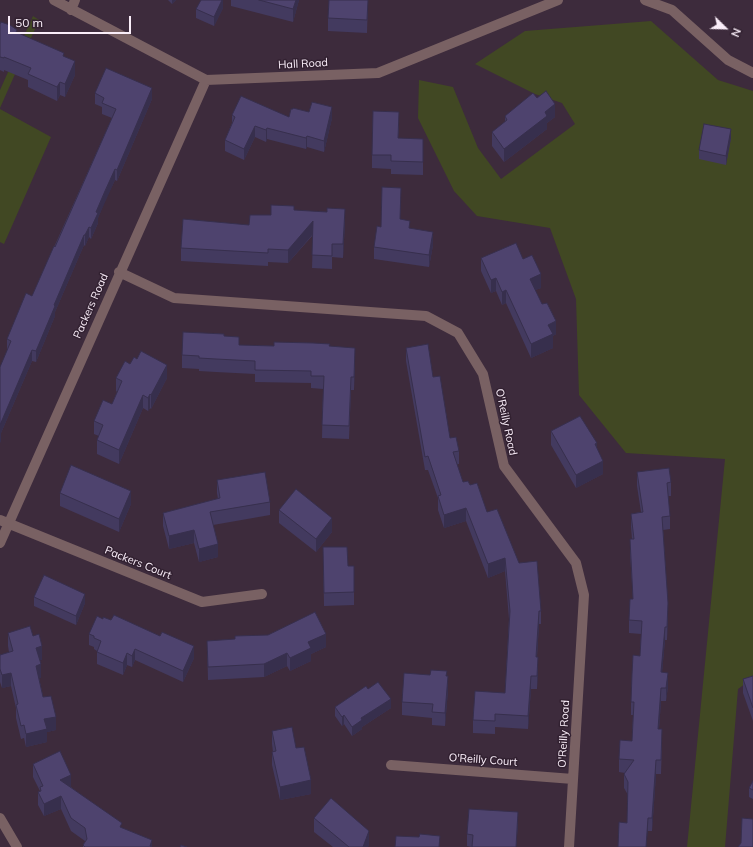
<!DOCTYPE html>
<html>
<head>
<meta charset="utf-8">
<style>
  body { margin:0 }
  #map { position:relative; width:753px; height:847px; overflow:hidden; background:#3d2b3c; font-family:Mulish,sans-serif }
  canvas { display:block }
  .north { position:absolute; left:705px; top:8px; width:40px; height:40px; -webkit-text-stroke:3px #322131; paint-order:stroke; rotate:113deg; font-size:11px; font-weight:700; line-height:16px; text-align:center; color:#faeef9 }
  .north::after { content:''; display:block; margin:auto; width:14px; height:18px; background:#faeef9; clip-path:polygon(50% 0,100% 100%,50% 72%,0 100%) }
  .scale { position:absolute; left:8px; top:16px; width:123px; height:18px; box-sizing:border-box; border:2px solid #faeef9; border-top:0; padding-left:5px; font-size:12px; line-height:14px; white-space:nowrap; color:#faeef9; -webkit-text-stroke:3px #322131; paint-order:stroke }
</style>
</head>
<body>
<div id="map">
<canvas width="753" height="847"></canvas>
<div class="north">N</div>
<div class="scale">50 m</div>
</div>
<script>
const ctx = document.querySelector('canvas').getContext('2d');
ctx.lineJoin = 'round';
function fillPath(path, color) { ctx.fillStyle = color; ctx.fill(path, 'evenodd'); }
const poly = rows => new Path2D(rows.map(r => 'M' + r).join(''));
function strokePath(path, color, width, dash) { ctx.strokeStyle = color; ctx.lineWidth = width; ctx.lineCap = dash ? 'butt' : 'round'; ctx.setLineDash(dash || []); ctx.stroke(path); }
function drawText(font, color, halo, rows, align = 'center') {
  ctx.font = font + ' Mulish,sans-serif'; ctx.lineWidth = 3; ctx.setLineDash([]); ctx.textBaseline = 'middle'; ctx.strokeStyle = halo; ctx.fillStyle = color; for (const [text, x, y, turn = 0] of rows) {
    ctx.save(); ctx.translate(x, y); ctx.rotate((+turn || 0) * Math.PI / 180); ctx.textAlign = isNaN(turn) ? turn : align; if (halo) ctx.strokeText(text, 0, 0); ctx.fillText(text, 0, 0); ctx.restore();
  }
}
const green = poly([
  [33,16,39,20,0,108,0,90],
  [651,21,718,80,753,91,753,678,738,689,725,847,687,847,725,459,626,453,579,395,576,299,550,228,477,216,454,191,418,118,419,80,453,87,478,148,501,179,575,124,562,103,535,94,475,64,525,31],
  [0,109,51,137,4,244,0,242]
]);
const street = poly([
  [54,0,206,80,378,73,558,0],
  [645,0,672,10,728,60,753,73],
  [71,10,75,0],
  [119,272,174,298,426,316,458,333,483,374,504,466,576,563,584,595,569,847],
  [0,520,202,602,262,594],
  [0,543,206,80],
  [391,765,573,779],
  [0,818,17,847]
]);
const wall = poly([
  [168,0,176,0,172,4],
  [223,0,223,8,214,26,196,18,196,9],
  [231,0,299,0,293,22,231,6],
  [368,0,367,33,328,31,328,18],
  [0,24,64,57,75,75,65,97,60,95,57,101,28,87,28,80,4,70,4,72,0,70],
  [95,93,152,99,117,181,115,180,105,201,98,218,98,223,91,239,89,237,85,246,84,245,55,312,55,316,36,362,32,361,1,433,1,440,0,443,7,350,7,339,32,296,112,118,102,114,102,107,95,104],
  [537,98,555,117,547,123,547,129,504,162,492,146,492,132,505,122,505,116],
  [232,115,289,117,332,118,324,152,307,147,306,149,267,139,266,142,255,137,244,160,225,151,225,140,232,123],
  [399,126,398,138,423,152,423,175,391,174,391,169,372,168,372,155],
  [731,138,726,165,699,159,699,150],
  [294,210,345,222,343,258,332,257,332,269,312,268,313,235,288,263,268,262,268,266,181,261,181,248,249,225,271,215],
  [401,219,410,229,433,245,429,267,374,259,374,247,381,227],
  [481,258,523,259,541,288,535,290,556,334,553,336,553,348,531,358,506,303,502,305,496,291,491,293,481,271],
  [224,336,239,345,274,346,330,346,355,360,354,390,351,390,349,439,322,438,323,389,311,388,311,383,255,382,255,374,216,372,199,371,199,369,182,368,182,355],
  [406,348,433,377,450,438,459,451,459,464,457,464,463,482,470,485,519,563,541,611,541,624,539,624,537,657,538,670,537,689,531,689,528,729,495,727,495,734,473,733,473,720,505,693,509,619,505,571,488,578,466,521,444,528,438,510,438,498,428,470,425,470,406,361],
  [130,364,167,378,151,409,150,408,148,411,143,408,119,464,97,454,97,440,99,436,94,434,94,421,112,404,117,392,116,391,116,378],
  [551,431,597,449,603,474,576,488,551,445],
  [637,472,671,482,671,496,668,496,670,516,670,529,663,530,668,616,667,640,665,640,662,672,668,686,666,701,661,701,659,729,662,742,661,774,656,774,652,831,648,831,627,823,628,795,624,788,624,774,625,773,619,772,619,759,632,741,633,715,631,715,631,702,640,656,641,634,629,633,629,620,633,599,630,553,630,539,632,539,631,527,631,514,641,512,637,486],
  [217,480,270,502,270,515,213,525,218,557,199,562,194,543,169,549,163,526,163,513,218,499,217,493],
  [60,493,131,504,119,532,60,506],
  [279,510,332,532,316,552,279,523],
  [323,547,348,566,354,592,354,605,324,606],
  [34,597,85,603,76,625,34,606],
  [8,633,33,636,42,660,40,660,41,678,39,678,43,697,56,730,47,732,47,742,26,747,24,738,21,739,16,718,16,708,11,686,2,688,0,682,0,655,9,652,8,646],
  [89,634,194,658,183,682,135,660,132,667,127,665,123,675,97,664,97,651,94,649,94,647,89,645],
  [207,641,326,647,311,654,311,661,290,671,287,666,264,677,208,680],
  [447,676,448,690,445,726,432,725,432,718,402,715,402,702],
  [753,676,753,721,743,693,743,679],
  [368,689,391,708,362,727,362,729,352,736,344,724,342,726,335,716,335,707],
  [272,731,296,748,311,794,280,800,272,765,272,752,273,752,272,744],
  [33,764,71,787,122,828,152,847,83,847,83,845,85,842,85,841,71,831,61,809,44,816,38,805,38,792,40,791,33,777],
  [753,781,753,799,749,797,749,788],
  [314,818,369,844,368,847,333,847,314,832],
  [518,824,516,847,472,847,467,846,467,834]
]);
const shadedWall = poly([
  [172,0,176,0,172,4],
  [222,0,223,0,223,8,214,26,214,17],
  [296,0,299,0,293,22,293,9],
  [75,61,75,75,65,97,65,84],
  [60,82,60,95,57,101,57,87],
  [152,88,152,99,117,181,117,170],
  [555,104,555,117,547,123,547,129,504,162,504,149,545,112],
  [332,107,332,118,324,152,324,141],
  [255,126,255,137,244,160,244,149],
  [267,128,267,139,266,142,266,130],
  [731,129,731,138,726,165,726,156],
  [307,136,307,147,306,149,306,138],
  [115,169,115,180,98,218,98,223,91,239,91,228,96,212],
  [345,209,345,222,343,258,343,244],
  [313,221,313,234,288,263,288,250],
  [89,227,89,237,85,246,85,235],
  [433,232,433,245,429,267,429,255],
  [84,235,84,245,55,312,55,316,36,362,36,351,54,305],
  [541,274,541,288,530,292,530,279],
  [496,278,496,291,491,293,491,280],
  [506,290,506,303,502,305,502,292],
  [556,321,556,334,553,336,553,348,531,358,531,344,548,325],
  [355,348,355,360,354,390,354,377],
  [32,350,32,361,1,433,1,440,0,443,0,425],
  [167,365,167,378,151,409,151,395],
  [150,394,150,408,148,411,148,398],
  [143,395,143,408,119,464,119,450],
  [597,443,597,456,595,444],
  [603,461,603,474,576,488,576,475],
  [131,491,131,504,119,532,119,519],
  [466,508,466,521,444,528,444,515],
  [332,518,332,532,316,552,316,539],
  [194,530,194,543,169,549,169,536],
  [218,544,218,557,199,562,199,549],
  [505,558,505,571,488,578,488,564],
  [85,594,85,603,76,625,76,616],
  [668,603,668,616,667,640,667,627],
  [539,611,539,624,536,670,536,657],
  [665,627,665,640,661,685,661,672],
  [326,634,326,647,311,654,311,661,290,671,290,658,308,642],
  [42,646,42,660,36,661,36,648],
  [194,646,194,658,183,682,183,671],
  [135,649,135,660,132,667,132,656],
  [127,653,127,665,123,675,123,663],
  [287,653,287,666,264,677,264,664],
  [538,657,538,670,537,689,537,676],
  [41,664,41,678,36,679,36,666],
  [11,673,11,686,2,688,2,675],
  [668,673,668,686,666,701,666,688],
  [448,676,448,690,445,726,445,713],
  [531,676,531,689,528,729,528,716],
  [661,688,661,701,658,742,658,729],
  [391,699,391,708,362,727,362,729,352,736,352,727,361,718],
  [344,715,344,724,342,726,342,717],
  [56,717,56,730,47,732,47,742,26,747,26,734,44,719],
  [656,760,656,774,652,831,652,818],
  [71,775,71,787,60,793,60,780],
  [311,780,311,794,280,800,280,787],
  [61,796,61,809,44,816,44,804],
  [518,812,518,824,516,847],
  [648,818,648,831,646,847],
  [369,831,369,844,368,847,363,847],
  [152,840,152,847,150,847]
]);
const building = poly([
  [201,0,222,0,214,17,196,9,201,0],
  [259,0,296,0,293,9,259,0],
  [329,0,368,0,367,20,328,18,329,0],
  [1,22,10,25,17,30,16,32,64,53,63,56,75,61,65,84,60,82,57,87,28,74,31,68,4,57,4,58,0,57,0,24,1,22],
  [106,68,152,88,117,170,115,169,105,191,96,212,98,213,91,228,89,227,85,235,84,235,54,305,55,306,36,351,32,350,0,425,0,367,11,341,7,339,26,293,32,296,54,246,55,247,116,109,102,103,104,98,95,93,106,68],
  [546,91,555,104,545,112,547,116,504,149,492,132,507,120,505,116,533,93,537,98,546,91],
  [241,96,289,117,291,109,293,109,293,108,309,112,312,102,332,107,324,141,307,136,306,138,267,128,266,130,255,126,244,149,225,140,235,117,232,115,241,96],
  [373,111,399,112,398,138,423,139,423,162,391,161,391,155,372,155,373,111],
  [704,124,731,129,726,156,699,150,704,124],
  [382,187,401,188,400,219,410,221,409,228,433,232,429,255,374,247,377,226,381,227,382,187],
  [271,205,294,206,294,210,327,212,327,208,345,209,343,244,332,244,332,256,312,255,313,221,288,250,268,249,268,253,181,248,183,219,249,225,250,215,271,215,271,205],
  [516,243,523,259,532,255,541,274,530,279,542,304,547,303,556,321,548,325,553,334,531,344,506,290,502,292,496,278,491,280,481,258,516,243],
  [183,332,224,334,224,336,239,337,239,345,274,346,274,342,313,343,330,344,329,346,355,348,354,377,351,377,349,426,322,425,324,376,311,376,311,371,255,370,255,361,216,359,199,358,199,356,182,355,183,332],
  [428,344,433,377,440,376,450,438,456,437,459,451,453,452,463,482,468,481,470,485,477,483,487,512,497,509,519,563,537,561,541,611,539,611,536,657,538,657,537,676,531,676,528,716,495,714,495,721,473,720,475,691,505,693,510,611,505,558,488,564,466,508,444,515,438,496,441,495,428,456,425,457,406,348,428,344],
  [141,351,167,365,151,395,150,394,148,398,143,395,119,450,97,440,103,425,94,421,103,400,112,404,122,381,116,378,125,361,130,364,134,357,137,359,141,351],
  [580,416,597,443,595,444,603,461,576,475,551,431,580,416],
  [71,465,131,491,119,519,60,493,71,465],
  [669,468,671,482,667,483,670,516,662,517,668,603,667,627,665,627,661,672,668,673,666,688,661,688,658,729,662,729,661,760,656,760,652,818,648,818,646,847,618,847,619,822,627,823,628,782,624,774,634,760,619,759,620,740,632,741,634,702,631,702,632,674,633,655,640,656,642,621,629,620,630,599,633,599,630,539,634,539,631,514,643,512,637,472,669,468],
  [265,472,270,502,210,512,218,544,199,549,194,530,169,536,163,513,220,498,217,480,265,472],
  [296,489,332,518,316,539,279,510,296,489],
  [323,547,347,547,348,566,354,566,354,592,324,593,323,547],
  [44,575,85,594,76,616,34,597,44,575],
  [315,612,326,634,308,642,311,648,290,658,287,653,264,664,208,667,207,641,235,639,235,636,268,635,315,612],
  [114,615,160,636,162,632,194,646,183,671,135,649,132,656,127,653,123,663,97,652,101,641,94,638,94,636,89,634,97,616,103,619,103,617,111,620,114,615],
  [30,626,33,636,39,634,42,646,36,648,41,664,36,666,43,697,51,696,56,717,44,719,47,729,26,734,24,725,21,726,16,705,18,704,11,673,2,675,0,669,0,655,13,651,8,633,30,626],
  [431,670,447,671,446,676,448,676,445,713,432,712,433,704,402,702,404,673,430,675,431,670],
  [753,676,753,708,743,679,753,676],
  [378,682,391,699,361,718,362,720,352,727,344,715,342,717,335,707,366,686,368,689,378,682],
  [292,727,296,748,304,747,311,780,280,787,272,752,276,751,272,731,292,727],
  [60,751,71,775,60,780,122,823,120,827,152,840,150,846,152,847,85,847,83,845,87,839,85,828,71,818,61,796,44,804,38,792,41,791,40,787,43,786,33,764,60,751],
  [753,781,753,790,749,788,753,781],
  [331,798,369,831,363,847,349,847,314,818,331,798],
  [469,809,518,812,516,847,472,847,473,835,467,834,469,809],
  [742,818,753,819,753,847,738,847,741,843,742,818],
  [420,834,440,836,439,847,395,847,396,836,419,837,420,834],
  [181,845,187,847,180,847,181,845]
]);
const streetNames = [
  ["Hall Road",303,64,-3],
  ["Packers Road",91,306,-66],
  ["O'Reilly Road",506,422,78],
  ["Packers Court",138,563,22],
  ["O'Reilly Road",564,734,-87],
  ["O'Reilly Court",483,760,4]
];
fillPath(green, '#414823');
strokePath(street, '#796163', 10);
fillPath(wall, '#433a5f');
fillPath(shadedWall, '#372f4d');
fillPath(building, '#4e436e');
strokePath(building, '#372f4d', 1);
drawText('11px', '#faeef9', '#322131', streetNames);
</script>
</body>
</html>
